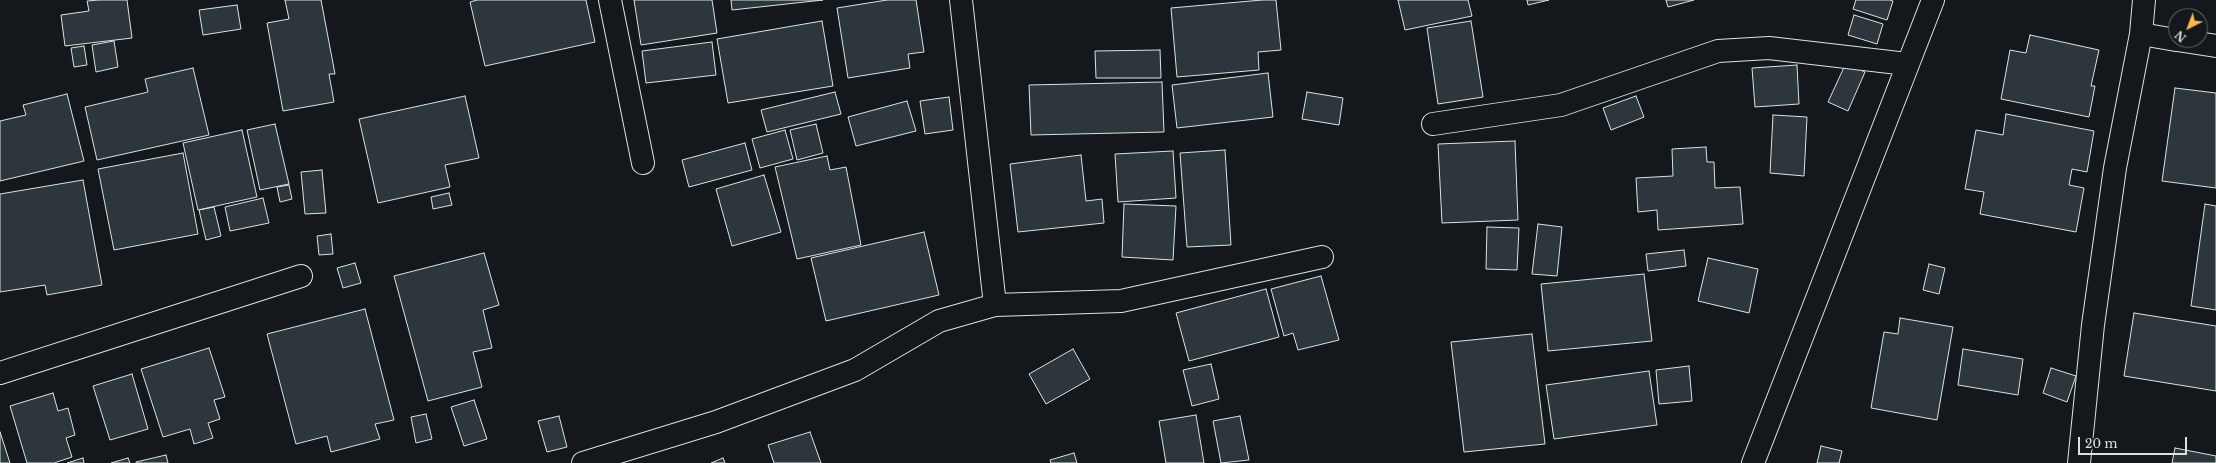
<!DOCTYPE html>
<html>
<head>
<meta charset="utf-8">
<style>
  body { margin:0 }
  #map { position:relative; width:2216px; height:463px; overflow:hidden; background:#14181c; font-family:"Libre Baskerville",serif }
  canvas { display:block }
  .north { position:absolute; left:2168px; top:8px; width:40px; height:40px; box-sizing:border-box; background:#14181c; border:1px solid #626a69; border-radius:50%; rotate:222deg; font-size:11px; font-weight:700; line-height:16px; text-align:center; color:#d8e6dc }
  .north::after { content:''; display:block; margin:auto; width:14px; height:18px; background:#ffb74d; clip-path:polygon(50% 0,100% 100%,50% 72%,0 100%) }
  .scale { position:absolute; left:2078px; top:437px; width:109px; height:18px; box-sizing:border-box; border:2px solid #d8e6dc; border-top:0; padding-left:5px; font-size:12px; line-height:14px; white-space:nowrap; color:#d8e6dc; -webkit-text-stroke:3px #14181c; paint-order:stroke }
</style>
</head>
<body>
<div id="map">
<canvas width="2216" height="463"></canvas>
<div class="north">N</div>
<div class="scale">20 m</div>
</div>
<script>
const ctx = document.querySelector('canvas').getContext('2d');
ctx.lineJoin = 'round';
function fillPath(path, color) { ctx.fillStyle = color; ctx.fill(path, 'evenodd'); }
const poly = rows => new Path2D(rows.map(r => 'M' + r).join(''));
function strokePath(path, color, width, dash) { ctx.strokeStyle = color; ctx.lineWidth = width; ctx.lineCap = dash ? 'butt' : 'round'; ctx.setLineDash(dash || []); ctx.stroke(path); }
const building = poly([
  [99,0,127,0,132,38,65,46,61,15,89,11,87,1,99,0],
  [285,0,321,0,335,74,329,74,334,102,283,111,267,23,289,19,285,0],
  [477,0,586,0,595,42,485,66,470,2,477,0],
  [634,0,712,0,717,33,641,45,634,0],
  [731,0,823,0,732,10,731,0],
  [887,0,916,0,924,52,908,54,910,68,848,78,837,8,887,0],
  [1262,0,1276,0,1281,50,1258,52,1259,70,1177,77,1171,8,1262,0],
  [1398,0,1468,0,1472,16,1405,30,1398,0],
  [1527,0,1549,0,1528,5,1527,0],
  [1666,0,1694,0,1668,7,1666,0],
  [1856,0,1890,0,1893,1,1887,20,1853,9,1856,0],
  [237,5,241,29,203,35,199,10,237,5],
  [1854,15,1883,24,1877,44,1848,35,1854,15],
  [822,21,833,86,728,103,717,39,822,21],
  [1471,21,1483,97,1438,104,1427,28,1471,21],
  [2030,35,2099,50,2091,86,2095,86,2089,117,2001,99,2010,50,2026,53,2030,35],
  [114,41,118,67,96,72,92,45,114,41],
  [712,42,716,75,646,83,642,51,712,42],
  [84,46,87,65,74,67,71,48,84,46],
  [1160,50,1161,78,1096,78,1095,51,1160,50],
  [1846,63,1865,72,1848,111,1828,102,1846,63],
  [1797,65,1799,104,1755,107,1752,68,1797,65],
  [193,68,209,135,97,160,85,107,148,92,145,79,193,68],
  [1268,73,1273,117,1177,128,1172,85,1268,73],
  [1162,82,1164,132,1031,135,1029,85,1162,82],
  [2175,88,2216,93,2216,188,2162,181,2175,88],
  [835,92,841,114,767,132,761,110,835,92],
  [1307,92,1343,98,1339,125,1302,119,1307,92],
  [67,94,84,161,0,181,0,121,26,115,23,105,67,94],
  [465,96,479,158,445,165,450,187,378,203,359,119,465,96],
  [1636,96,1644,117,1611,130,1603,108,1636,96],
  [949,97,953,130,925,134,920,101,949,97],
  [907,101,916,131,856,146,848,117,907,101],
  [2006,114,2094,131,2087,172,2072,169,2069,185,2084,188,2076,232,1980,214,1984,192,1965,189,1976,130,2003,135,2006,114],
  [1773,115,1807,117,1804,176,1770,173,1773,115],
  [275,124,289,184,260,190,247,130,275,124],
  [816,124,823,153,797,160,790,130,816,124],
  [242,130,257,197,198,210,183,143,242,130],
  [785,130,793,159,760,168,752,139,785,130],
  [1515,141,1518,220,1442,223,1438,144,1515,141],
  [745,143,752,170,689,187,682,160,745,143],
  [1706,147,1707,162,1714,162,1715,188,1740,187,1743,224,1658,230,1657,210,1638,212,1636,178,1673,176,1672,149,1706,147],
  [1225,150,1231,245,1187,247,1180,153,1225,150],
  [1173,151,1176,198,1118,202,1115,154,1173,151],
  [183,153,198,234,114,250,98,169,183,153],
  [1081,155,1086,201,1102,199,1104,223,1018,232,1010,164,1081,155],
  [827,156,830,170,846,167,861,245,797,259,775,167,827,156],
  [322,170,326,213,305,214,301,172,322,170],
  [764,175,781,232,732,246,716,189,764,175],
  [83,180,102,285,47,295,45,285,0,292,0,194,83,180],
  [289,185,292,199,280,202,277,187,289,185],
  [449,193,452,205,433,209,431,197,449,193],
  [263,198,269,223,230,231,225,207,263,198],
  [1124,204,1176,206,1173,260,1122,257,1124,204],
  [2205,204,2216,206,2216,310,2191,306,2205,204],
  [214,207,221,236,206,240,199,210,214,207],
  [1538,224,1562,227,1557,276,1532,274,1538,224],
  [1487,227,1519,228,1517,270,1486,269,1487,227],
  [924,232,939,295,826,321,811,258,924,232],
  [331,234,333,254,319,255,317,236,331,234],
  [1684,250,1686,266,1648,271,1646,254,1684,250],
  [484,253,499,305,483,310,492,348,473,352,482,387,428,401,394,276,484,253],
  [1708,258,1758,269,1749,313,1698,301,1708,258],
  [355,263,361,283,343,288,337,268,355,263],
  [1929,264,1945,268,1939,294,1923,290,1929,264],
  [1644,274,1652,341,1548,351,1541,284,1644,274],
  [1321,276,1339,340,1298,350,1293,333,1284,336,1271,289,1321,276],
  [1266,289,1279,337,1189,361,1176,313,1266,289],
  [365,309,394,420,375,424,380,439,331,452,327,436,296,444,267,334,365,309],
  [2134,313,2216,326,2216,391,2124,376,2134,313],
  [1900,318,1953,327,1937,420,1871,408,1884,332,1898,334,1900,318],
  [1532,334,1545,444,1464,452,1451,342,1532,334],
  [209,348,225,397,214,400,220,419,208,423,213,438,194,444,190,429,163,437,141,369,209,348],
  [1073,349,1090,379,1046,404,1029,374,1073,349],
  [1963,349,2023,359,2018,395,1958,385,1963,349],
  [1211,364,1219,399,1192,406,1183,370,1211,364],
  [1689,366,1692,401,1659,404,1656,370,1689,366],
  [2051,368,2076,376,2067,402,2043,393,2051,368],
  [1649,371,1657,425,1554,439,1546,385,1649,371],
  [132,374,148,429,110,440,93,386,132,374],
  [53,393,58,411,68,408,75,435,66,438,72,457,54,463,27,463,10,406,53,393],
  [474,400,487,439,464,446,451,407,474,400],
  [426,414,432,439,416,443,411,417,426,414],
  [1196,415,1204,463,1166,463,1159,421,1196,415],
  [559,416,567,447,547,452,538,421,559,416],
  [1240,416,1249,460,1221,463,1213,421,1240,416],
  [0,432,10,463,0,463,0,432],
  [810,432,821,463,774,463,768,445,810,432],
  [1821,446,1842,451,1839,463,1817,463,1821,446],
  [2175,448,2216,456,2216,463,2172,463,2175,448],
  [1074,453,1077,463,1051,463,1050,460,1074,453],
  [166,455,168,463,136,463,136,462,166,455],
  [83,458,84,463,67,463,83,458],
  [128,458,130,463,111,463,128,458],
  [723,458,725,463,711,463,723,458]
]);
const minor = poly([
  [610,0,643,163],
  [961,0,995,305],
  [2141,34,2176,40],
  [2177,40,2216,46],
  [1433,124,1561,105,1718,51,1769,48,1907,64],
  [0,373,301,276],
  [583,463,716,422,855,370,939,321,995,305,1121,301,1322,257],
  [1753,463,1933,0],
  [2079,463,2093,325,2115,168,2141,34,2144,0]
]);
fillPath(building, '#2c363c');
strokePath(building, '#d8e6dc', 1);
strokePath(minor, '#d8e6dc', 24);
strokePath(minor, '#14181c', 22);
</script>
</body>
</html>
